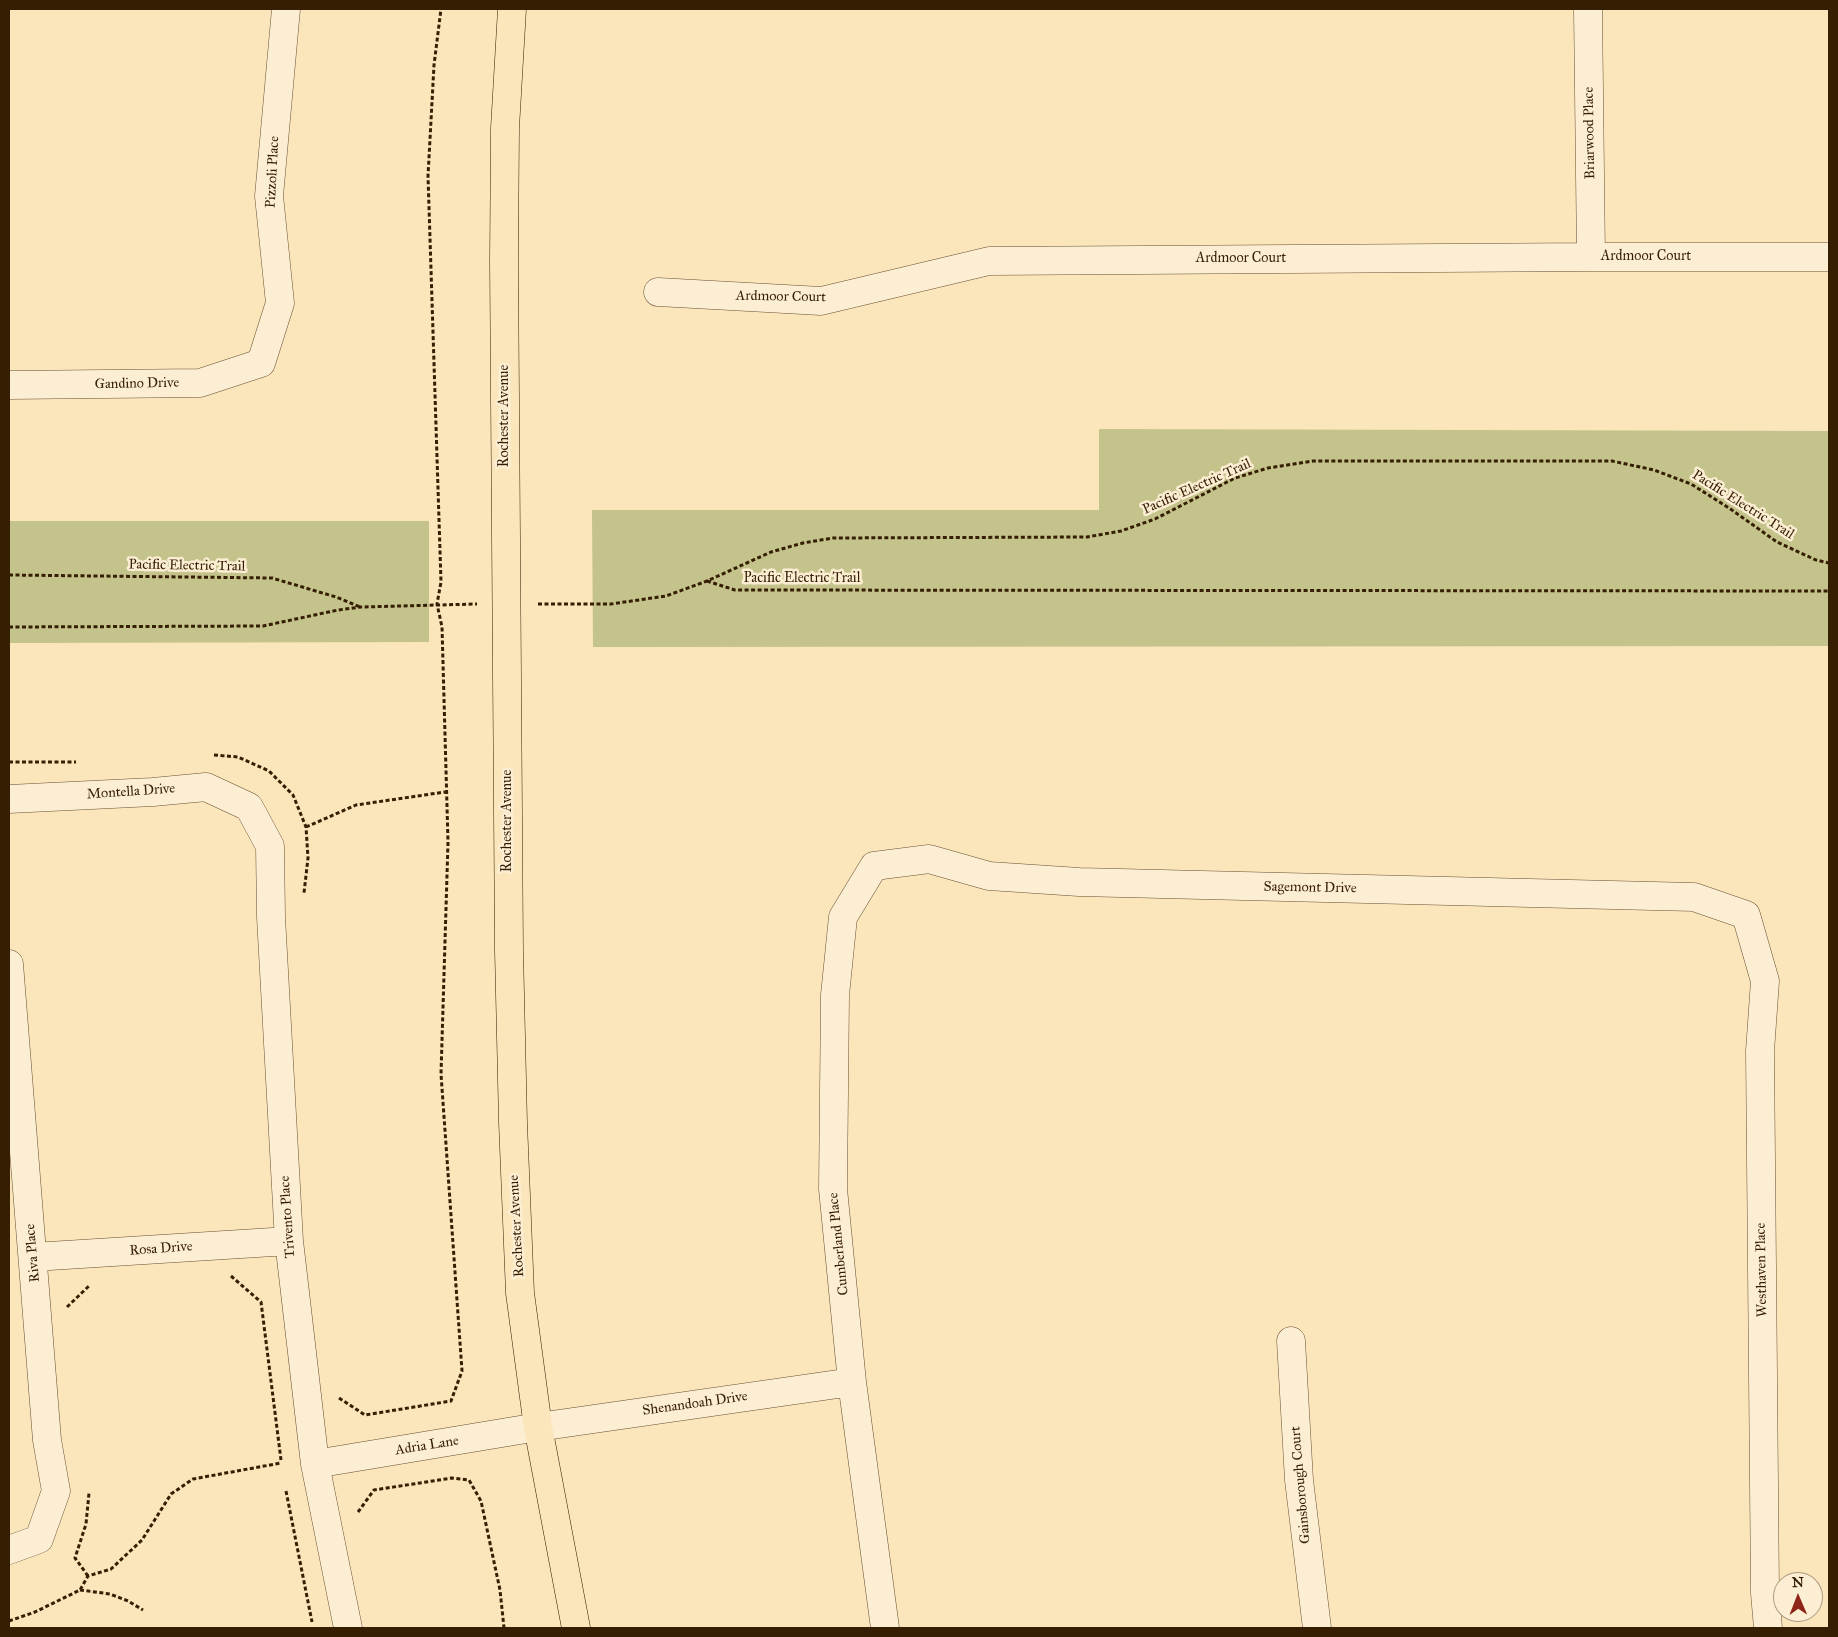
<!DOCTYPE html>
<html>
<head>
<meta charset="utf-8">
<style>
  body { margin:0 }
  #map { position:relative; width:1838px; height:1637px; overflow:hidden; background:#fbe5bb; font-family:"IM FELL Great Primer",serif }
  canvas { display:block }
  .frame { position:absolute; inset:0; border:10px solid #361e03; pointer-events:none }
  .north { position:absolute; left:1773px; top:1572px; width:50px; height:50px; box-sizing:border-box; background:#fceed3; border:1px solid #ad9b80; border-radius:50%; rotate:359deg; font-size:14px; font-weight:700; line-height:20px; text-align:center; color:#361e03 }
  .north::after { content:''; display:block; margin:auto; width:18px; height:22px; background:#8f2418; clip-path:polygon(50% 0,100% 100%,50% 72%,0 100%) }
</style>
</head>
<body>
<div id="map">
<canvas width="1838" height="1637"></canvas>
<div class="frame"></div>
<div class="north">N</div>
</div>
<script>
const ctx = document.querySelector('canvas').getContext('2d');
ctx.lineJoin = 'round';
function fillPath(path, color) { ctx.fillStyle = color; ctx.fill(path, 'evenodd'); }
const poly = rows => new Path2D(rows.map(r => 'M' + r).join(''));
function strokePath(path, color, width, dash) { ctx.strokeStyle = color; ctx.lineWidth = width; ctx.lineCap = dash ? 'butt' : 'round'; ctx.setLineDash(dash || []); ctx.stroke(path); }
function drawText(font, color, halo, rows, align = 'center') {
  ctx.font = font + ' "IM FELL Great Primer",serif'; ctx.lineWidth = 5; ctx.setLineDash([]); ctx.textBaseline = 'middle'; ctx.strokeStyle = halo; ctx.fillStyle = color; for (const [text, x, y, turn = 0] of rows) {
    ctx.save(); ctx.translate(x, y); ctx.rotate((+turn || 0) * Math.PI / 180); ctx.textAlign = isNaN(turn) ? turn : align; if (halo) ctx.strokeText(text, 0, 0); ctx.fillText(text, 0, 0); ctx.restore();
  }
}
const green = poly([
  [1099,429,1829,431,1829,646,593,647,592,510,1099,510],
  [9,521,429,521,429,642,9,643]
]);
const path = poly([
  [9,575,272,578,336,597,360,607],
  [707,581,735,590,1829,591],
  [538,604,611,604,666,596,707,581,771,552,803,543,833,538,1087,537,1121,531,1155,519,1235,478,1268,468,1313,461,1612,461,1654,470,1691,484,1729,508,1777,542,1816,560,1829,563],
  [9,627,263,626,338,610,361,607,477,604],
  [214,755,238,757,269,771,293,795,306,827,308,858,304,893],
  [9,762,76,762],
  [306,827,356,805,445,792],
  [231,1276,261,1302,281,1460],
  [67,1307,90,1285],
  [339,1398,365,1415,451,1401,462,1371,441,1074,448,842,442,627,437,604,441,582,428,176,434,65,441,9],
  [286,1491,312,1622],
  [358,1512,374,1490,452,1478,469,1480,481,1501,500,1590,504,1628],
  [88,1576,75,1558,86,1524,89,1493],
  [80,1590,110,1594,128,1601,143,1610],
  [9,1621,35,1612,80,1590,88,1576,111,1569,142,1540,171,1494,193,1479,281,1463]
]);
const minor = poly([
  [1588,9,1591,257],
  [658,292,821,301,989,261,1591,257,1829,257],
  [9,385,200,383,261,363,280,303,269,196,286,9],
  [9,799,153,792,206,787,249,807,270,846,271,917,289,1241,315,1464,348,1628],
  [9,964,47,1440,56,1491,39,1539,9,1550],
  [33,1257,289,1241],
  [1291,1341,1299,1480,1317,1628],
  [315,1464,538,1427,852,1382],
  [885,1628,852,1382,833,1189,835,995,843,917,874,866,929,859,989,876,1079,882,1694,897,1746,915,1765,981,1760,1051,1765,1593,1768,1628]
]);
const major = poly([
  [512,9,505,128,504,262,509,951,513,1123,520,1293,538,1427,576,1628]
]);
const streetNames = [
  ["Briarwood Place",1590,133,-91],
  ["Pizzoli Place",273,172,-87],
  ["Ardmoor Court",1646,257],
  ["Ardmoor Court",1241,259],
  ["Ardmoor Court",781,297,1],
  ["Gandino Drive",137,384,-1],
  ["Rochester Avenue",505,416,-90],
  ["Pacific Electric Trail",1197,487,-24],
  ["Pacific Electric Trail",1743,505,32],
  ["Pacific Electric Trail",187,566,1],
  ["Pacific Electric Trail",802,579],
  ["Montella Drive",131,792,-4],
  ["Rochester Avenue",508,821,-90],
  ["Sagemont Drive",1310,888,1],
  ["Trivento Place",288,1217,-94],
  ["Rochester Avenue",517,1226,-93],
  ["Cumberland Place",839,1244,-96],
  ["Rosa Drive",161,1249,-4],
  ["Riva Place",33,1253,-95],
  ["Westhaven Place",1762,1270,-91],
  ["Shenandoah Drive",695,1404,-8],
  ["Adria Lane",427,1446,-9],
  ["Gainsborough Court",1301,1485,-95]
];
fillPath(green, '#c4c38c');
strokePath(minor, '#675031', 29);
strokePath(major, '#361e03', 29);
strokePath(path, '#361e03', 3, [4, 2.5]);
strokePath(minor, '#fceed3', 28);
strokePath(major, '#fbe5bb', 28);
drawText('14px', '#361e03', '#fceed3', streetNames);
</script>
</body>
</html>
